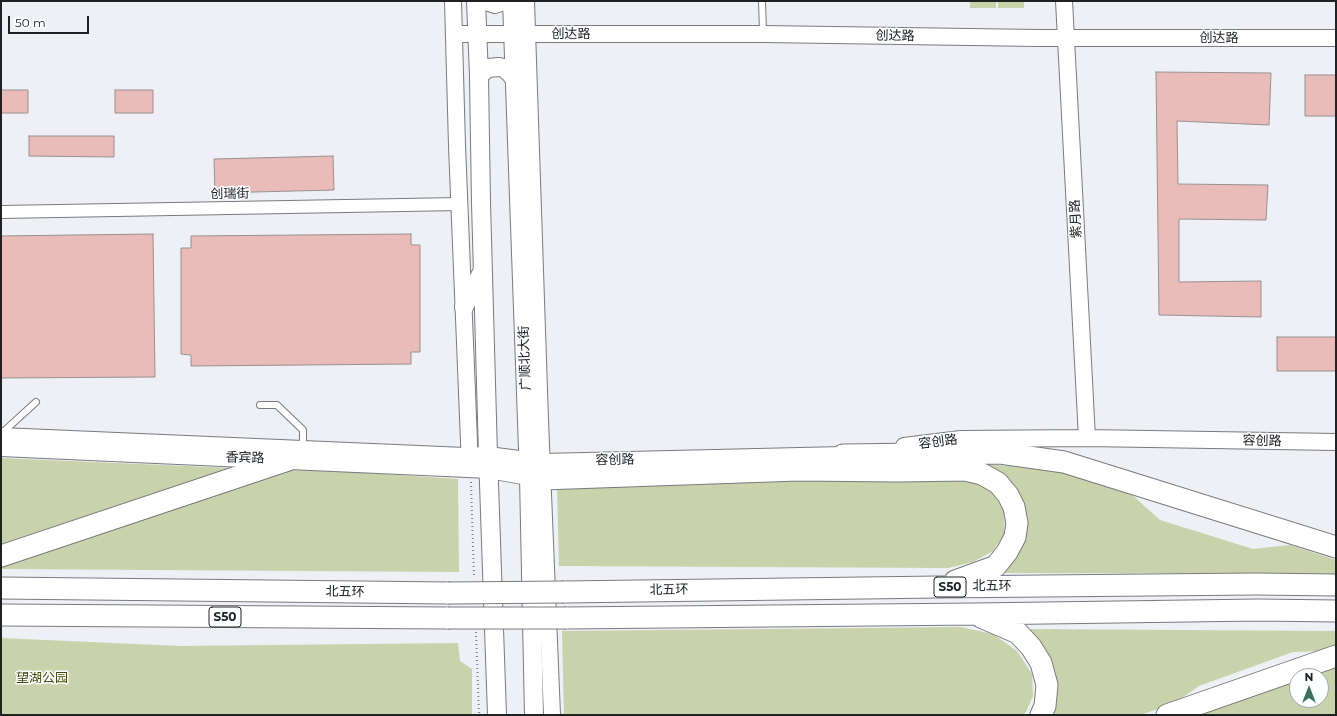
<!DOCTYPE html>
<html>
<head>
<meta charset="utf-8">
<style>
  body { margin:0 }
  #map { position:relative; width:1337px; height:716px; overflow:hidden; background:#eef0f6; font-family:Montserrat,sans-serif }
  canvas { display:block }
  .frame { position:absolute; inset:0; border:2px solid #202123; pointer-events:none }
  .north { position:absolute; left:1289px; top:668px; width:40px; height:40px; box-sizing:border-box; background:#fdfeff; border:1px solid #a5a6a7; border-radius:50%; rotate:0deg; font-size:11px; font-weight:700; line-height:16px; text-align:center; color:#202123 }
  .north::after { content:''; display:block; margin:auto; width:14px; height:18px; background:#38725a; clip-path:polygon(50% 0,100% 100%,50% 72%,0 100%) }
  .scale { position:absolute; left:8px; top:16px; width:81px; height:18px; box-sizing:border-box; border:2px solid #202123; border-top:0; padding-left:5px; font-size:12px; line-height:14px; white-space:nowrap; color:#202123; -webkit-text-stroke:3px #fdfeff; paint-order:stroke }
</style>
</head>
<body>
<div id="map">
<canvas width="1337" height="716"></canvas>
<div class="frame"></div>
<div class="north">N</div>
<div class="scale">50 m</div>
</div>
<script>
const ctx = document.querySelector('canvas').getContext('2d');
ctx.lineJoin = 'round';
function fillPath(path, color) { ctx.fillStyle = color; ctx.fill(path, 'evenodd'); }
const poly = rows => new Path2D(rows.map(r => 'M' + r).join(''));
function strokePath(path, color, width, dash) { ctx.strokeStyle = color; ctx.lineWidth = width; ctx.lineCap = dash ? 'butt' : 'round'; ctx.setLineDash(dash || []); ctx.stroke(path); }
function drawText(font, color, halo, rows, align = 'center') {
  ctx.font = font + ' Montserrat,"Noto Sans SC",sans-serif'; ctx.lineWidth = 3; ctx.setLineDash([]); ctx.textBaseline = 'middle'; ctx.strokeStyle = halo; ctx.fillStyle = color; for (const [text, x, y, turn = 0] of rows) {
    ctx.save(); ctx.translate(x, y); ctx.rotate((+turn || 0) * Math.PI / 180); ctx.textAlign = isNaN(turn) ? turn : align; if (halo) ctx.strokeText(text, 0, 0); ctx.fillText(text, 0, 0); ctx.restore();
  }
}
const green = poly([
  [970,1,996,1,996,8,970,8],
  [998,1,1024,1,1024,8,998,8],
  [1,458,231,468,1,544],
  [982,464,1037,468,1073,475,1130,493,1160,520,1253,549,1290,545,1336,560,1336,574,994,573,1021,537],
  [293,468,458,479,459,572,1,569,1,561],
  [953,476,980,482,994,495,1005,513,1004,534,993,551,973,562,948,568,559,566,557,487],
  [960,627,993,634,1017,651,1032,674,1033,696,1026,712,1023,715,564,715,562,631],
  [1024,629,1336,631,1336,648,1327,651,1293,652,1199,686,1176,702,1141,715,1051,715,1055,695,1056,675,1045,648],
  [1,638,180,646,458,643,460,661,472,669,472,715,1,715],
  [1336,667,1336,715,1198,715,1297,681,1297,700,1321,700,1321,676,1310,676]
]);
const building = poly([
  [1156,72,1271,73,1269,125,1177,121,1178,184,1268,185,1266,220,1179,219,1179,282,1261,281,1261,317,1159,315,1156,72],
  [1305,75,1336,75,1336,116,1305,116,1305,75],
  [1,90,28,90,28,113,1,113,1,90],
  [115,90,153,90,153,113,115,113,115,90],
  [29,136,114,136,114,157,29,156,29,136],
  [333,156,334,190,215,193,214,159,333,156],
  [153,234,155,377,1,378,1,236,153,234],
  [411,234,411,245,420,245,420,352,411,352,411,364,191,366,191,355,181,354,181,248,191,248,191,236,411,234],
  [1277,337,1336,337,1336,371,1277,371,1277,337]
]);
const path = poly([
  [471,482,474,578],
  [476,632,479,715]
]);
const lane = poly([
  [762,1,763,33],
  [260,405,277,405,303,430,303,448],
  [2,433,36,402]
]);
const street = poly([
  [1,212,460,204]
]);
const secondary = poly([
  [453,1,457,146,470,466],
  [526,1,540,420,552,715],
  [1064,1,1087,438],
  [454,34,764,34,1038,38,1336,38],
  [1,436,465,456,488,455,542,462,843,455,853,454],
  [904,446,961,439,1087,438,1336,442],
  [1,448,489,470,540,479]
]);
const primary = poly([
  [476,1,479,76,481,203,488,455,497,715],
  [486,1,495,4,503,1],
  [512,1,529,477,534,715],
  [479,76,484,71,488,68,499,67,504,68,510,73,515,80],
  [464,307,482,272]
]);
const highway = poly([
  [843,455,1000,453,1064,462,1336,547],
  [542,479,798,470,899,471,965,470,982,474,998,483,1008,495,1014,507,1017,523,1015,537,1007,552,996,566,955,581],
  [1,556,288,460],
  [1,588,448,593],
  [564,592,938,587,1255,584,1336,585],
  [1,615,448,618],
  [981,617,1018,633,1031,647,1041,663,1047,685,1045,706,1041,715],
  [566,618,975,614,1259,610,1336,611],
  [1167,715,1336,656]
]);
const highwayBridge = poly([
  [448,593,564,592],
  [448,618,566,618]
]);
const shields = [
  [950,587,32],
  [225,617,32]
];
const shieldNames = [
  ["S50",950,587],
  ["S50",225,617]
];
const streetNames = [
  ["创达路",571,34],
  ["创达路",895,36,1],
  ["创达路",1219,38],
  ["创瑞街",230,194,-1],
  ["紫月路",1076,219,-93],
  ["广顺北大街",525,358,-92],
  ["容创路",1262,441,1],
  ["容创路",938,442,-7],
  ["香宾路",245,458,2],
  ["容创路",615,460,-1],
  ["北五环",992,586],
  ["北五环",669,590,-1],
  ["北五环",345,592,1]
];
const parkNames = [
  ["望湖公园",42,678]
];
fillPath(green, '#c9d2ab');
fillPath(building, '#e9bbb9');
strokePath(building, '#96908f', 1);
strokePath(lane, '#787a7f', 8);
strokePath(street, '#787a7f', 14);
strokePath(secondary, '#787a7f', 18);
strokePath(primary, '#787a7f', 20);
strokePath(highway, '#787a7f', 23);
strokePath(path, '#818286', 2, [1, 3]);
strokePath(lane, '#fff', 6);
strokePath(street, '#fff', 12);
strokePath(secondary, '#fff', 16);
strokePath(primary, '#fff', 18);
strokePath(highway, '#fff', 21);
strokePath(highwayBridge, '#787a7f', 23, []);
strokePath(highwayBridge, '#fff', 21);
for (const [x, y, w] of shields) { const box = new Path2D(); box.roundRect(x - w / 2, y - 10, w, 20, 3); ctx.fillStyle = '#fdfeff'; ctx.fill(box); strokePath(box, '#202123', 1); }
drawText('bold 12px', '#202123', null, shieldNames);
drawText('13px', '#202123', '#fdfeff', streetNames);
drawText('13px', '#434c0e', '#fdfeff', parkNames);
</script>
</body>
</html>
